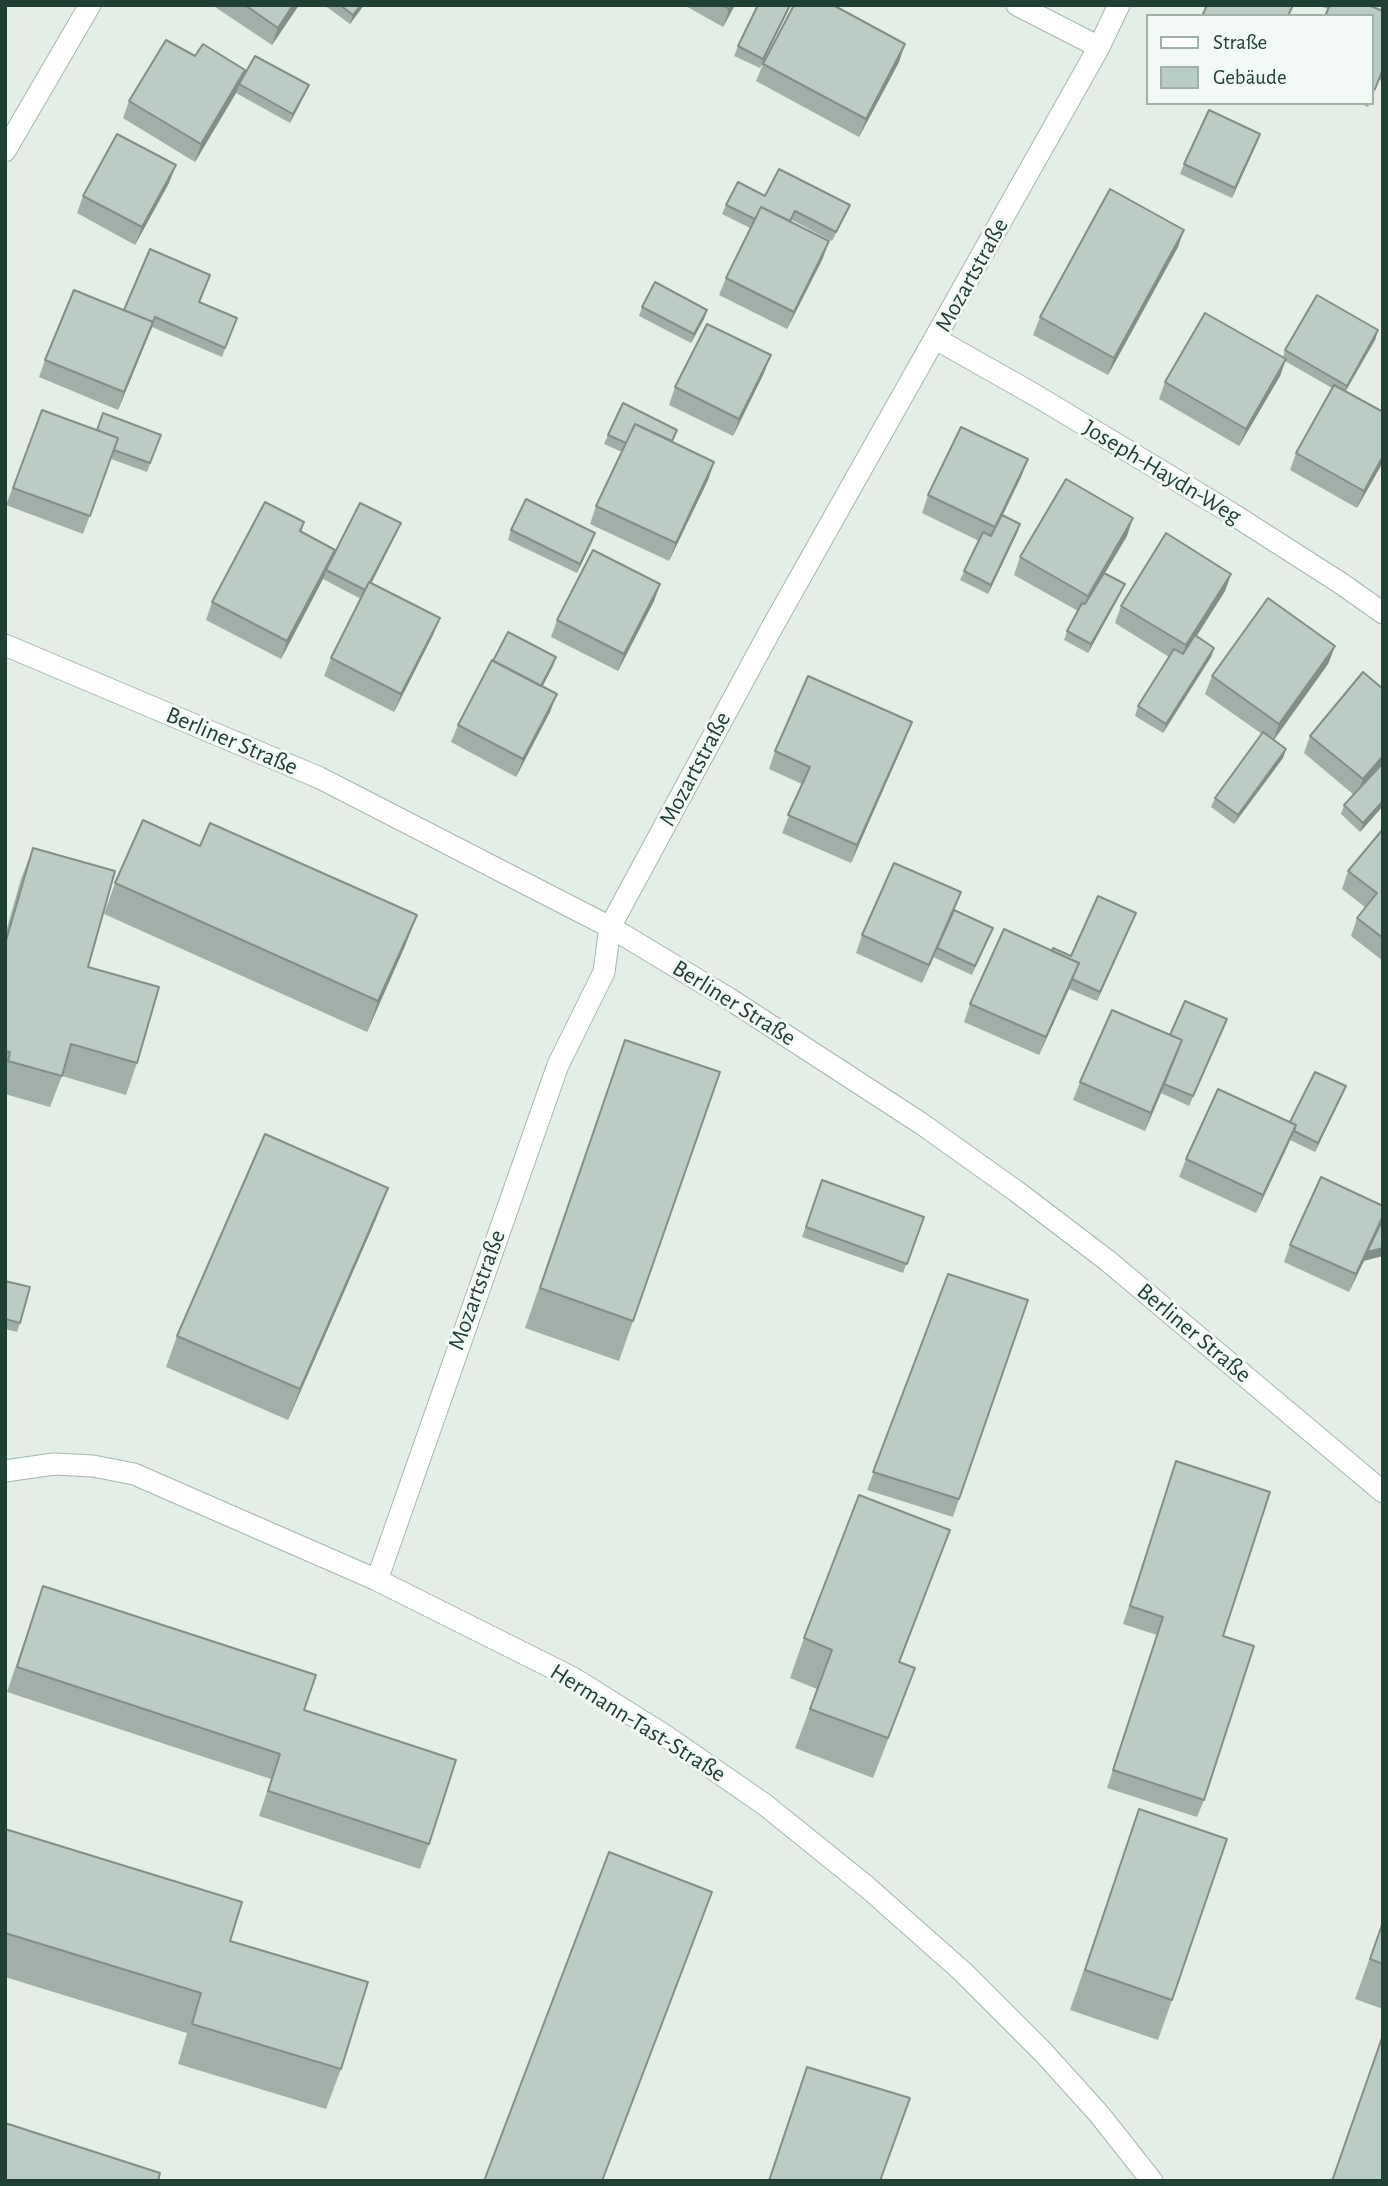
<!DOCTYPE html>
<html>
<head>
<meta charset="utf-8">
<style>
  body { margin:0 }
  #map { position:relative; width:1388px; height:2186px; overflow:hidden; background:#e3eee7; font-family:"Alegreya Sans",sans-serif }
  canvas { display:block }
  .frame { position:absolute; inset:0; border:7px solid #214034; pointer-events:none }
  .legend { position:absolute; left:1146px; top:14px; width:228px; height:91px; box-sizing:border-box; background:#f3faf6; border:2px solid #9fb0a8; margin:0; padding:9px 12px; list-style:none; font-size:21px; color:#214034 }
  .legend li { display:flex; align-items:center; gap:14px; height:35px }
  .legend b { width:35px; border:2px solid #9fb0a8 }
</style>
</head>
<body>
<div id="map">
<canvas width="1388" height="2186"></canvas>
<div class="frame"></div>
<ul class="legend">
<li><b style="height:9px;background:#fff"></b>Straße</li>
<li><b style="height:19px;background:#baccc3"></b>Gebäude</li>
</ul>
</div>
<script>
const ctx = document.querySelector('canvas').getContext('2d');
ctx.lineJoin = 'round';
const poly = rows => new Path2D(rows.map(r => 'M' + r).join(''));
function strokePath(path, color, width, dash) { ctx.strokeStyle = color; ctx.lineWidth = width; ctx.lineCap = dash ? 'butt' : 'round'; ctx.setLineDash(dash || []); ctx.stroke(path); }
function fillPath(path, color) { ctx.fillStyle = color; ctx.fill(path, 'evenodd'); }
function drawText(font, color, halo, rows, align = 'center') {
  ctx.font = font + ' "Alegreya Sans",sans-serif'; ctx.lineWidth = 6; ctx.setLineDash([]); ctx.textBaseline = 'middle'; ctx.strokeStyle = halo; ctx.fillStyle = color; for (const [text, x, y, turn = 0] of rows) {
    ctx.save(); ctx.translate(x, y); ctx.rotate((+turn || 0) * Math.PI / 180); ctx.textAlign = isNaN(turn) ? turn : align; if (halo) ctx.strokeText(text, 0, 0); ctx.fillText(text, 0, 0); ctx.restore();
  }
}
const minor = poly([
  [1017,5,1099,47],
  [5,151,90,5],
  [936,339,1035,395,1231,513,1342,584,1383,613],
  [5,645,320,778,610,927,728,998,922,1124,1016,1191,1108,1261,1383,1492],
  [5,1471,54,1464,93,1466,134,1474,377,1580,573,1678,664,1735,764,1804,867,1887,963,1972,1043,2052,1099,2114,1152,2181],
  [377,1580,558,1065,604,972,610,927,770,631,1099,47,1119,5]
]);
const wall = poly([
  [212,5,299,5,272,45],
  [324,5,364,5,350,24],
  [684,5,735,5,723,27],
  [1318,5,1368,5,1383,11,1383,81,1379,80,1372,97,1372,16,1328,9],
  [788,11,760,68,734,56,738,46],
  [899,62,859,137,756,81,763,64],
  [242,78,309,85,305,94,290,123,236,93,195,162,123,118,129,101],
  [1359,103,1370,103,1368,107],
  [1260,134,1232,198,1180,174,1184,164],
  [169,183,135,245,77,213,83,196],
  [765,196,850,205,846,214,832,241,792,220,791,221,823,258,787,329,719,295,726,278,750,228,722,214,726,205],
  [1184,230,1178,247,1108,375,1033,335,1040,317],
  [199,302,237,318,222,357,152,327,118,410,39,377,45,360,124,310],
  [642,307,707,310,704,319,691,343,639,316],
  [1378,330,1375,340,1346,391,1383,462,1357,508,1290,470,1296,453,1332,388,1285,361,1280,376,1239,446,1159,399,1165,382,1283,357,1285,350],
  [764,373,733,436,669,405,675,387],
  [42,410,97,430,161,435,147,472,111,459,112,456,83,534,6,505],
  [608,435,673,442,714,462,708,480,669,561,590,524,596,506,622,452,604,444],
  [1028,459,1021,477,1003,515,1017,533,988,594,960,580,979,541,922,513,928,495],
  [304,522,301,532,335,550,401,523,397,532,371,583,433,635,394,712,324,676,331,658,361,599,323,579,281,659,206,620,212,602],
  [511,530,595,533,577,573,508,540],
  [1127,536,1105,573,1121,593,1088,653,1064,640,1067,631,1078,611,1014,575,1020,557],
  [1231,574,1225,591,1197,636,1214,648,1211,657,1163,733,1135,716,1138,706,1169,657,1115,623,1121,606],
  [660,584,654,601,618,671,551,637,557,620],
  [1335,646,1328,664,1274,740,1286,749,1283,758,1234,824,1211,807,1215,798,1262,734,1205,694,1212,676],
  [553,666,542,687,550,712,516,777,451,742,458,725],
  [1363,672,1383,806,1360,832,1341,814,1344,805,1354,795,1304,753,1310,736],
  [905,740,851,863,782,833,802,784,769,769,775,751],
  [1383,829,1383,961,1351,936,1357,918,1366,908,1342,889,1348,871],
  [200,846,417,915,405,946,367,1032,104,914,115,883],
  [33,848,88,967,137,1063,126,1095,62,1076,50,1107,5,1094,5,935,21,879],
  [954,910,993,928,972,975,933,957,922,983,856,953,862,935],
  [1132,922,1097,1001,1069,989,1039,1055,964,1022,970,1004,1052,951,1071,956],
  [1224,1028,1189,1106,1161,1093,1145,1131,1073,1100,1080,1082,1170,1035],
  [625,1040,633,1321,619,1361,525,1328],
  [1346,1086,1315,1152,1290,1140,1256,1213,1179,1177,1186,1159,1290,1122],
  [822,1180,924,1217,903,1273,802,1237],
  [1383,1218,1349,1292,1284,1262,1290,1245],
  [376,1219,288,1420,166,1367,177,1336],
  [948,1274,1028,1300,953,1517,867,1490],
  [5,1281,20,1323,17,1332,5,1329],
  [1176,1461,1223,1636,1204,1800,1197,1817,1107,1788,1157,1635,1123,1624],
  [950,1530,900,1662,915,1668,873,1778,795,1748,817,1689,790,1678,804,1638],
  [43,1586,304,1710,429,1844,420,1869,259,1816,271,1779,7,1692],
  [1139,1809,1172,2000,1158,2040,1070,2010],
  [5,1829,230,1941,341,2069,326,2109,178,2064,187,2033,5,1977],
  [1383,1921,1383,2009,1355,1999],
  [807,2067,880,2181,768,2181]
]);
const shadedWall = poly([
  [293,5,299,5,272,45,278,28],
  [361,5,364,5,350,24,353,15],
  [732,5,735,5,723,27,729,9],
  [790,5,788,11,760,68,763,59],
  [905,44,899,62,859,137,866,119],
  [245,70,236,93,195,162,201,144],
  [309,85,305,94,290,123,293,114],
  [1260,134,1257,143,1232,198,1235,188],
  [176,165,169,183,135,245,142,227],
  [1184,230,1178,247,1108,375,1114,358],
  [829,241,823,258,787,329,794,312],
  [707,310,704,319,691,343,694,334],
  [153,322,152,327,118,410,124,392],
  [1378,330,1375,340,1343,395,1347,386],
  [771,355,764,373,733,436,739,419],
  [1286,359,1280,376,1239,446,1246,429],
  [1383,456,1383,462,1357,508,1364,491],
  [1028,459,1021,477,988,545,995,527],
  [714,462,708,480,669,561,676,543],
  [1133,518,1127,536,1081,613,1088,596],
  [401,523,397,532,363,600,366,590],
  [1020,524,1017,533,988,594,991,585],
  [595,533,592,542,577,573,580,564],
  [335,550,323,579,281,659,287,641],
  [1231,574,1225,591,1179,663,1186,645],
  [660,584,654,601,618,671,624,654],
  [1125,584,1121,593,1088,653,1091,644],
  [440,618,433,635,394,712,401,694],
  [1335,646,1328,664,1273,741,1279,724],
  [1214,648,1211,657,1163,733,1166,724],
  [556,657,553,666,534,703,537,694],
  [557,694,550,712,516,777,523,759],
  [912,722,905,740,851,863,857,845],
  [1286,749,1283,758,1234,824,1238,815],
  [1383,756,1383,766,1356,797,1363,779],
  [1383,801,1383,806,1360,832,1363,823],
  [961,892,954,910,922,983,929,965],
  [1136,913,1132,922,1097,1001,1100,992],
  [417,915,405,946,367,1032,378,1001],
  [1079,963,1069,989,1039,1055,1046,1037],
  [1182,1040,1161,1093,1145,1131,1151,1113],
  [1346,1086,1342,1096,1315,1152,1318,1143],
  [1296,1125,1289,1143,1256,1213,1263,1195],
  [388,1188,376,1219,288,1420,300,1389],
  [1383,1216,1380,1226,1383,1256,1364,1261,1366,1257,1349,1292,1356,1274],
  [950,1530,935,1569,885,1701,899,1662],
  [915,1668,900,1708,873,1778,888,1738]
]);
const building = poly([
  [245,5,293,5,278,28,245,5],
  [340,5,361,5,353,15,340,5],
  [722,5,732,5,729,9,722,5],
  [758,5,790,5,763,59,738,46,758,5],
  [794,5,833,5,905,44,866,119,763,64,794,5],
  [1207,5,1293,5,1288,16,1207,16,1203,14,1207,5],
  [1330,5,1368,5,1383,11,1383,69,1375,89,1372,89,1372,16,1325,16,1330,5],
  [166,40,195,56,203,44,245,70,201,144,129,101,166,40],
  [255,56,309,85,293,114,239,84,255,56],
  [1209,110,1260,134,1235,188,1184,164,1209,110],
  [117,134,176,165,142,227,83,196,117,134],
  [779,169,850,205,836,232,795,211,790,221,761,207,755,219,726,205,738,182,765,196,779,169],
  [1110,189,1184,230,1114,358,1040,317,1110,189],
  [761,207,829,241,794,312,726,278,761,207],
  [150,249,210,275,199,302,237,318,225,348,155,317,150,330,153,322,124,310,150,249],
  [655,282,707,310,694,334,642,307,655,282],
  [74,290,153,322,124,392,45,360,74,290],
  [1317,295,1378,330,1347,386,1285,350,1317,295],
  [1205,313,1286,359,1246,429,1165,382,1205,313],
  [707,324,771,355,739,419,675,387,707,324],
  [1334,385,1383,412,1383,456,1364,491,1296,453,1334,385],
  [623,403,677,430,672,441,635,424,626,443,608,435,623,403],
  [42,410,118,438,90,516,13,488,42,410],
  [103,413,161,435,150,463,114,450,118,438,97,430,103,413],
  [635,424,714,462,676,543,596,506,635,424],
  [961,427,1028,459,995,527,928,495,961,427],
  [1066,479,1133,518,1088,596,1020,557,1066,479],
  [526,499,595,533,580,564,511,530,526,499],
  [265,502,304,522,300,531,335,550,287,641,212,602,265,502],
  [360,503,401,523,370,582,369,582,365,590,326,570,360,503],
  [1002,515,1020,524,991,585,964,571,983,532,991,536,1002,515],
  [1166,533,1231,574,1186,645,1121,606,1166,533],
  [593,550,660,584,624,654,557,620,593,550],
  [1104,573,1125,584,1091,644,1067,631,1082,603,1085,604,1104,573],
  [369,582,440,618,401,694,331,658,369,582],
  [1268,598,1335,646,1279,724,1212,676,1268,598],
  [508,632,556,657,541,686,493,661,508,632],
  [1195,635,1214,648,1166,724,1138,706,1174,649,1183,654,1195,635],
  [492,660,557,694,523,759,458,725,492,660],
  [1363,672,1383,689,1383,756,1363,779,1310,736,1363,672],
  [808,676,912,722,857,845,788,815,810,767,775,751,808,676],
  [1263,732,1286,749,1238,815,1215,798,1263,732],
  [1382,764,1383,765,1383,801,1363,823,1344,805,1382,764],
  [143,820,200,846,210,823,417,915,378,1001,115,883,143,820],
  [1383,829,1383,938,1357,918,1377,893,1348,871,1383,829],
  [33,848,115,871,88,967,159,987,137,1063,71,1044,62,1076,8,1061,10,1052,5,1051,5,944,33,848],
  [894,863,961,892,929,965,862,935,894,863],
  [1098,896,1136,913,1100,992,1072,979,1079,963,1052,951,1053,948,1071,956,1098,896],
  [954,910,993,928,975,966,937,948,954,910],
  [1004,929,1079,963,1046,1037,970,1004,1004,929],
  [1185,1001,1227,1019,1193,1096,1164,1084,1182,1040,1170,1035,1185,1001],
  [1112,1010,1182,1040,1151,1113,1080,1082,1112,1010],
  [625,1040,720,1072,633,1321,540,1288,625,1040],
  [1315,1072,1346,1086,1318,1143,1294,1131,1296,1125,1290,1122,1315,1072],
  [1218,1089,1296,1125,1263,1195,1186,1159,1218,1089],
  [265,1134,388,1188,300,1389,177,1336,265,1134],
  [1321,1177,1383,1206,1383,1216,1356,1274,1290,1245,1321,1177],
  [822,1180,924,1217,907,1264,806,1227,822,1180],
  [1382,1221,1383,1221,1383,1248,1367,1252,1382,1221],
  [948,1274,1028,1300,959,1499,873,1472,948,1274],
  [5,1281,30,1287,20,1323,5,1319,5,1281],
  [1176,1461,1270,1492,1223,1636,1254,1646,1204,1800,1113,1770,1163,1617,1130,1606,1176,1461],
  [859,1495,950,1530,899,1662,915,1668,888,1738,810,1709,832,1650,804,1638,859,1495],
  [43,1586,316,1675,304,1710,456,1760,429,1844,268,1791,280,1754,17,1667,43,1586],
  [1139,1809,1227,1839,1172,2000,1085,1970,1139,1809],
  [5,1829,242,1902,230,1941,368,1982,341,2069,192,2024,201,1993,5,1933,5,1829],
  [609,1852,712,1892,602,2181,484,2181,609,1852],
  [1383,1922,1383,1964,1370,1959,1383,1922],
  [1383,2035,1383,2181,1332,2181,1383,2035],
  [807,2067,910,2098,880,2181,769,2181,807,2067],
  [5,2123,160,2173,158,2181,5,2181,5,2123]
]);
const streetNames = [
  ["Mozartstraße",972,275,-61],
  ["Joseph-Haydn-Weg",1162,472,31],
  ["Berliner Straße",232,741,23],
  ["Mozartstraße",695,769,-62],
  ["Berliner Straße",734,1003,32],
  ["Mozartstraße",477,1290,-70],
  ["Berliner Straße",1194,1333,40],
  ["Hermann-Tast-Straße",638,1723,32]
];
strokePath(minor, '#a5b6ae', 23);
strokePath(minor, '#fff', 21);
fillPath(wall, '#a0afa8');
fillPath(shadedWall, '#828f88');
fillPath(building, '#baccc3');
strokePath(building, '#828f88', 2);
drawText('24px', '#214034', '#f3faf6', streetNames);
</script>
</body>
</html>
